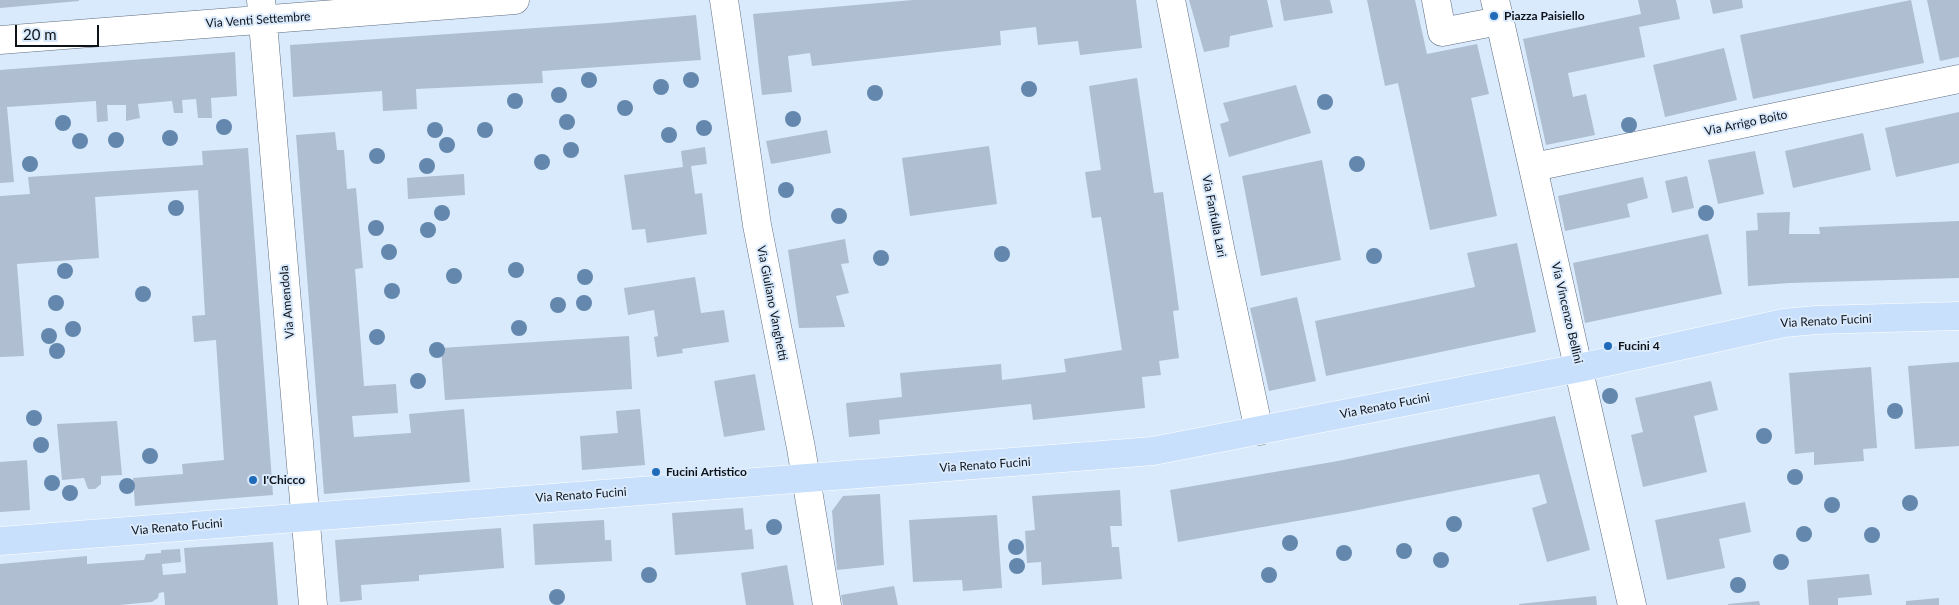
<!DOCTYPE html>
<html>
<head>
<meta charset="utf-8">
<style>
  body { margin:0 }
  #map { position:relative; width:1959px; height:605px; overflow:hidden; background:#daeafd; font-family:Lato,sans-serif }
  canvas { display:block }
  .scale { position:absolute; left:15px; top:25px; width:84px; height:22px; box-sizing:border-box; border:2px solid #0e131a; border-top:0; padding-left:6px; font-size:15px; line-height:18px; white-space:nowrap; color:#0e131a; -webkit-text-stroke:4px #daeafd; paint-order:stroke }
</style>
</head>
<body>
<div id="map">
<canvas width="1959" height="605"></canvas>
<div class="scale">20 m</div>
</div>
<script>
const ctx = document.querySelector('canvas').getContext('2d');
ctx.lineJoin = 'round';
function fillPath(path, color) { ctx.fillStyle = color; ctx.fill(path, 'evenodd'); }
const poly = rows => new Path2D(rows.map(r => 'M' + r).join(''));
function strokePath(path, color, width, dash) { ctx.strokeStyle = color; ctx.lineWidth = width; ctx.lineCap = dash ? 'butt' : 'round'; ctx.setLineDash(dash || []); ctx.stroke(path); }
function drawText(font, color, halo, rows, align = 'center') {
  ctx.font = font + ' Lato,sans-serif'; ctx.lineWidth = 4; ctx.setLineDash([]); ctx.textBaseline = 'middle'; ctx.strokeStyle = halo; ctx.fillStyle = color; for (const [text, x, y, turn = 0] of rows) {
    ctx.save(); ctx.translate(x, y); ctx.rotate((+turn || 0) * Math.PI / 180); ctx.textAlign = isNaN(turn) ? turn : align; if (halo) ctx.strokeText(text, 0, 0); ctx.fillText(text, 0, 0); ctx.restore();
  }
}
const building = poly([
  [0,0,79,0,79,1,0,8],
  [913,0,1136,0,1142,48,1080,55,1078,41,1038,45,1036,27,1000,31,1001,45,812,66,810,53,788,56,792,92,762,95,753,14],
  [1189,0,1267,0,1273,27,1230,36,1229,47,1204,52],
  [1280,0,1330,0,1333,13,1284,21],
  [1367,0,1415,0,1427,54,1477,44,1489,94,1471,98,1497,216,1430,230,1398,83,1385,86],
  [1638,0,1676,0,1680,19,1639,27,1645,57,1568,73,1573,97,1586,94,1595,135,1546,145,1523,39,1641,14],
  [1710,0,1742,0,1743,8,1713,14],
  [1911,0,1924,63,1753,99,1740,35],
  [1927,0,1959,0,1959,57,1940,61],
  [696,15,701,60,542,71,543,83,416,89,417,109,383,111,382,91,293,97,290,45,608,23],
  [1724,48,1737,100,1665,117,1653,65],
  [235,52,237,96,211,98,212,118,198,118,196,99,182,100,183,113,174,113,172,101,138,104,140,118,126,121,126,105,107,105,108,121,97,122,96,101,7,107,14,182,0,183,0,70],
  [1137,78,1154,193,1163,192,1179,310,1173,311,1179,358,1159,361,1161,375,1142,377,1145,408,1033,420,1031,404,879,420,880,434,849,437,846,403,902,397,900,373,1001,364,1002,380,1066,372,1064,359,1122,350,1101,217,1092,218,1085,172,1101,170,1089,86],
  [1296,85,1311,133,1229,157,1220,124,1229,121,1223,103],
  [1959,112,1959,163,1896,177,1885,128],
  [827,130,831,153,771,164,766,141],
  [335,132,337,150,344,150,347,189,356,188,363,268,355,269,364,386,396,384,398,413,352,416,354,437,411,433,409,414,464,409,470,482,324,494,296,135],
  [1863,133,1871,170,1793,188,1785,151],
  [989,146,997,204,910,216,902,158],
  [705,147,707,164,691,166,695,194,702,193,707,234,647,243,645,229,632,230,624,175,683,167,681,151],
  [248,148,273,495,135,506,133,478,183,474,182,464,224,460,216,340,194,342,192,316,205,315,198,190,95,197,99,258,17,264,24,356,0,357,0,196,30,194,28,177,203,165,202,151],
  [1755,151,1764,194,1718,204,1708,160],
  [1322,160,1341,260,1261,276,1242,176],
  [464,174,465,195,408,199,407,178],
  [1687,176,1694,208,1672,213,1665,181],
  [1643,177,1648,198,1627,204,1630,217,1565,231,1558,196],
  [1790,212,1789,234,1820,234,1819,227,1959,221,1959,278,1790,283,1748,286,1746,231,1758,230,1757,213],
  [1708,234,1722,294,1585,323,1573,263],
  [845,239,849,263,841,264,849,293,836,296,845,327,799,328,788,250],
  [1517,243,1536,332,1326,376,1315,321,1475,287,1467,253],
  [695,277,701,313,724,310,729,342,682,349,683,353,657,357,654,337,658,336,654,310,628,315,624,288],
  [1297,297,1316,381,1269,391,1250,308],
  [629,336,632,389,445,400,441,348],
  [1959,362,1959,446,1915,449,1908,366],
  [1871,367,1877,448,1863,449,1864,461,1814,465,1814,452,1795,454,1789,373],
  [755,374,765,430,724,437,714,381],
  [1711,381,1718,410,1694,416,1707,472,1643,487,1631,435,1643,432,1635,398],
  [640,409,645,465,582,470,580,436,618,433,616,411],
  [1555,416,1590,550,1547,562,1532,508,1547,503,1539,474,1348,512,1178,542,1170,490,1338,461],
  [117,421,122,475,101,476,101,484,95,489,88,489,84,478,62,480,57,424],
  [27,460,30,510,0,512,0,462],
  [1120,490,1122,526,1110,526,1112,547,1119,547,1122,579,1042,585,1041,562,1027,563,1025,531,1035,530,1032,496],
  [880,494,884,565,837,570,832,511,843,496],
  [1745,502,1751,532,1719,539,1725,568,1667,580,1655,520],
  [743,508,745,530,752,529,754,549,675,555,672,513],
  [997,515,1002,588,963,591,962,580,913,582,909,520],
  [604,520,605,540,611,540,612,561,535,565,533,524],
  [501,528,504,568,419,575,419,581,361,585,362,600,340,602,335,540],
  [273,542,278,605,165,605,164,592,159,593,158,598,152,602,119,605,0,605,0,564,87,556,87,564,144,560,146,554,161,553,161,550,180,549,181,562,162,564,163,575,186,573,184,548],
  [787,565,794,605,746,605,741,573],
  [1869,574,1872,595,1838,598,1838,605,1809,605,1807,580],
  [894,586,898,605,843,605,841,595],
  [1596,596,1597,605,1519,605,1519,604],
  [1939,598,1939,605,1906,605,1906,601],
  [1759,601,1760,605,1728,605,1728,604]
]);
const minor = poly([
  [261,0,313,605],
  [724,0,757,225,801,448,827,605],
  [1171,0,1221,253,1259,431],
  [1436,0,1442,32,1499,21],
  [1495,0,1632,605],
  [0,40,515,0],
  [1534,167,1959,79]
]);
const major = poly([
  [0,541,1153,451,1579,368,1784,323,1816,320,1959,316]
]);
const trees = [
  [589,80],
  [691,80],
  [661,87],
  [1029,89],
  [875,93],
  [559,95],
  [515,101],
  [1325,102],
  [625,108],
  [793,119],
  [567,122],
  [63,123],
  [1629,125],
  [224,127],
  [704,128],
  [435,130],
  [485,130],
  [669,135],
  [170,138],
  [116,140],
  [80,141],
  [447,145],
  [571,150],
  [377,156],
  [542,162],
  [30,164],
  [1357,164],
  [427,166],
  [786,190],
  [176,208],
  [442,213],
  [1706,213],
  [839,216],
  [376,228],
  [428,230],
  [389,252],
  [1002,254],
  [1374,256],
  [881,258],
  [516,270],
  [65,271],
  [454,276],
  [585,277],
  [392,291],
  [143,294],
  [56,303],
  [584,303],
  [558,305],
  [519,328],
  [73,329],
  [49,336],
  [377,337],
  [437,350],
  [57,351],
  [418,381],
  [1610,396],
  [1895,411],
  [34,418],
  [1764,436],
  [41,445],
  [150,456],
  [1795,477],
  [52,483],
  [127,486],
  [70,493],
  [1910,503],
  [1832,505],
  [1454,524],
  [774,527],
  [1804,534],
  [1872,535],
  [1290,543],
  [1016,547],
  [1404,551],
  [1344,553],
  [1441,560],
  [1781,562],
  [1017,566],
  [649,575],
  [1269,575],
  [1738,585],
  [557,597]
];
const markers = [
  [1494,16,5,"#206aba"],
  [1608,346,5,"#206aba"],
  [656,472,5,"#206aba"],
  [253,480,5,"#206aba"]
];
const poiNames = [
  ["Piazza Paisiello",1504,16],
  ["Fucini 4",1618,346],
  ["Fucini Artistico",666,472],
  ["I'Chicco",263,480]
];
const streetNames = [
  ["Via Venti Settembre",258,20,-4],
  ["Via Arrigo Boito",1746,123,-12],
  ["Via Fanfulla Lari",1214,216,79],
  ["Via Amendola",287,302,-95],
  ["Via Giuliano Vanghetti",772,303,79],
  ["Via Vincenzo Bellini",1567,313,77],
  ["Via Renato Fucini",1826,321,-3],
  ["Via Renato Fucini",1385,406,-11],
  ["Via Renato Fucini",985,465,-4],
  ["Via Renato Fucini",581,495,-4],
  ["Via Renato Fucini",177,527,-5]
];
fillPath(building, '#afbed1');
strokePath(minor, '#5f6d7e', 29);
strokePath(major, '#fff', 29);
strokePath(minor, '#fff', 28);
strokePath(major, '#c9e0fd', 28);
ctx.fillStyle = '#6488ad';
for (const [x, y] of trees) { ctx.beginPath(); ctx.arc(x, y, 8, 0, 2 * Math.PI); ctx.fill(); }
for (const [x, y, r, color] of markers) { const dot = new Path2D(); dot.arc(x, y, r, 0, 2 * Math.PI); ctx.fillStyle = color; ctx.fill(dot); strokePath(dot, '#daeafd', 2); }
drawText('bold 12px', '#0e131a', '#daeafd', poiNames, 'left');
drawText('12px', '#0e131a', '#daeafd', streetNames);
</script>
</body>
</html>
